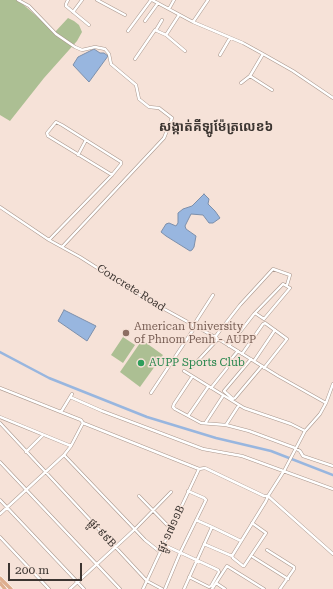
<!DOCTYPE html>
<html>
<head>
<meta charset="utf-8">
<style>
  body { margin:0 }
  #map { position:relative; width:333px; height:589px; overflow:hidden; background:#f6e2d8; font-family:"Roboto Serif",serif }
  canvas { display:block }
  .scale { position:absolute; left:8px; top:563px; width:74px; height:18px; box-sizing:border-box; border:2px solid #3c3531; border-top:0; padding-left:5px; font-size:12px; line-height:14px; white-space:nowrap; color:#3c3531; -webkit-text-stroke:3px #f6e2d8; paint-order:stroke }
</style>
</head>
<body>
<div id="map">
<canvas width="333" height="589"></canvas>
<div class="scale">200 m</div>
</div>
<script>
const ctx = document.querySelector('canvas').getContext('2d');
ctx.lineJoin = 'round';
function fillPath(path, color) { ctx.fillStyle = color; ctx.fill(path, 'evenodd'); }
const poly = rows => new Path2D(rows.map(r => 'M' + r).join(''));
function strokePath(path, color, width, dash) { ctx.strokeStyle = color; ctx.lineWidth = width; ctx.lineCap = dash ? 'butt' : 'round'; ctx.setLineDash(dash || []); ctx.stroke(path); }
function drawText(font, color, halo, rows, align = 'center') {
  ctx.font = font + ' "Roboto Serif","Noto Sans Khmer",serif'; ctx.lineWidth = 3; ctx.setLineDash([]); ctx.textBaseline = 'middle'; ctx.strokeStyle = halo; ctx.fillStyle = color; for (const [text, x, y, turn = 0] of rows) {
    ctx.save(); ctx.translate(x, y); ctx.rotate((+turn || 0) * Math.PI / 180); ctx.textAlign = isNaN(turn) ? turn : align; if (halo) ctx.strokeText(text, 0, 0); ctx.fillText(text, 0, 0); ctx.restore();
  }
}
const green = poly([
  [0,0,18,0,55,32,68,18,74,21,79,25,82,32,77,41,44,78,10,121,0,115],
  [123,337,135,345,123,363,111,355],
  [142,340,163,355,140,387,120,372]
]);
const water = poly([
  [94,49,100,53,104,53,108,56,89,82,73,65,78,57,94,49],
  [204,194,209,199,208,204,215,211,220,218,213,223,209,223,203,215,191,214,185,226,186,229,196,236,194,247,192,250,190,251,166,236,161,232,166,224,169,223,176,226,178,223,178,213,183,209,192,206,204,194],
  [64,310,96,326,87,341,58,321,64,310]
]);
const canal = poly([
  [0,352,49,378,147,417,216,438,271,451,333,475]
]);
const minor = poly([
  [18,0,29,6,56,34,75,47,82,50,95,47,105,49,109,54,111,64,136,85,139,99,149,107,159,108,172,118,164,138,62,247],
  [68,0,66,4,66,6,89,25],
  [97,0,125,15],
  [152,0,193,22,243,43,263,54,293,71,333,98],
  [169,9,174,0],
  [73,12,82,0],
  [179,15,166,35,185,51],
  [145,21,158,3],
  [193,22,208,0],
  [156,30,162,20],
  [128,31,151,0],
  [263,54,250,76,272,90],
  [220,55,230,38],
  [135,59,155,30,166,35],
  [241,83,250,76],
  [78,155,86,140],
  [0,207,49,240,80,257,146,299,215,337,278,376,326,403],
  [49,240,112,175,121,164,121,162,62,125,56,122,47,133,48,136,112,175],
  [193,326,213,295],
  [215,337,240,305,273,269,290,275,287,285],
  [229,346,254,314,283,284,290,288,264,319,255,313],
  [242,354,263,324,265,323,287,339,264,368],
  [251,359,224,391,233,399,235,398,262,366],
  [254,361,275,330],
  [193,366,218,339],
  [184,371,244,408,291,424,305,431],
  [192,377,174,404,173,407,175,409,201,423,226,425,249,431,295,448,300,451,303,456,333,466],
  [0,388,81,420,83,423],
  [211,388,227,368,227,364,238,351],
  [151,393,195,327],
  [70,397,102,411,203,449,242,456,333,489],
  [61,412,72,394],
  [188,416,208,387],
  [0,417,71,446],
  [206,422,223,396],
  [0,423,147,581,162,589],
  [226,425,239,405],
  [26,452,43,435],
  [64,455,145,540,160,552],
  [0,462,120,589],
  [139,496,171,529],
  [0,500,84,589],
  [0,514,64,455,71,446,83,423,199,469,205,468,264,496,268,496,284,471,305,431,320,414,326,403,333,384],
  [196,520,212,527],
  [0,537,49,589],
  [204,544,232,556,233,558,243,566,244,566,266,533,252,523],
  [164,545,218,570,219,572,211,586,209,587,189,577],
  [267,550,294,567,294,569,280,589],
  [232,556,266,501,268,496,333,554],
  [253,557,288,579],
  [216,583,225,589],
  [70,589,135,529,171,492],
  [143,589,199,469],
  [165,589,180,553,206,500,204,498,188,491],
  [184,589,212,527,241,541],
  [212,589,227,566,264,589]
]);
const major = poly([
  [0,578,11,589],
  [0,583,5,589]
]);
const markers = [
  [126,333,4,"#8d6e63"],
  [141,363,4,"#2e9e5b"]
];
const streetNames = [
  ["Concrete Road",131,288,32],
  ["ផ្លូវ ១៧១១B",171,529,-65],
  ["ផ្លូវ ៩៩B",102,533,47]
];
const educationNames = [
  ["American University",134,327],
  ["of Phnom Penh - AUPP",134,340]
];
const leisureNames = [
  ["AUPP Sports Club",149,363]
];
const quarterNames = [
  ["សង្កាត់គីឡូម៉ែត្រលេខ៦",216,127]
];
fillPath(green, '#acbf93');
fillPath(water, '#98b6df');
strokePath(water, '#7c8fab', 1);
strokePath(canal, '#98b6df', 2.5);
strokePath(minor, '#a9978d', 3.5);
strokePath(major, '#fff', 4.5);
strokePath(minor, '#fff', 2.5);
strokePath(major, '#deae8e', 3.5);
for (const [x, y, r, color] of markers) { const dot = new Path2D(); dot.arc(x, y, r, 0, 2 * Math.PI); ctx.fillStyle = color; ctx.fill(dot); strokePath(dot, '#f6e2d8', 1.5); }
drawText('11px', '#3c3531', '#f6e2d8', streetNames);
drawText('11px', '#785e54', '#f6e2d8', educationNames, 'left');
drawText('11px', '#27864d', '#f6e2d8', leisureNames, 'left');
drawText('bold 13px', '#3c3531', '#f6e2d8', quarterNames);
</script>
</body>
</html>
